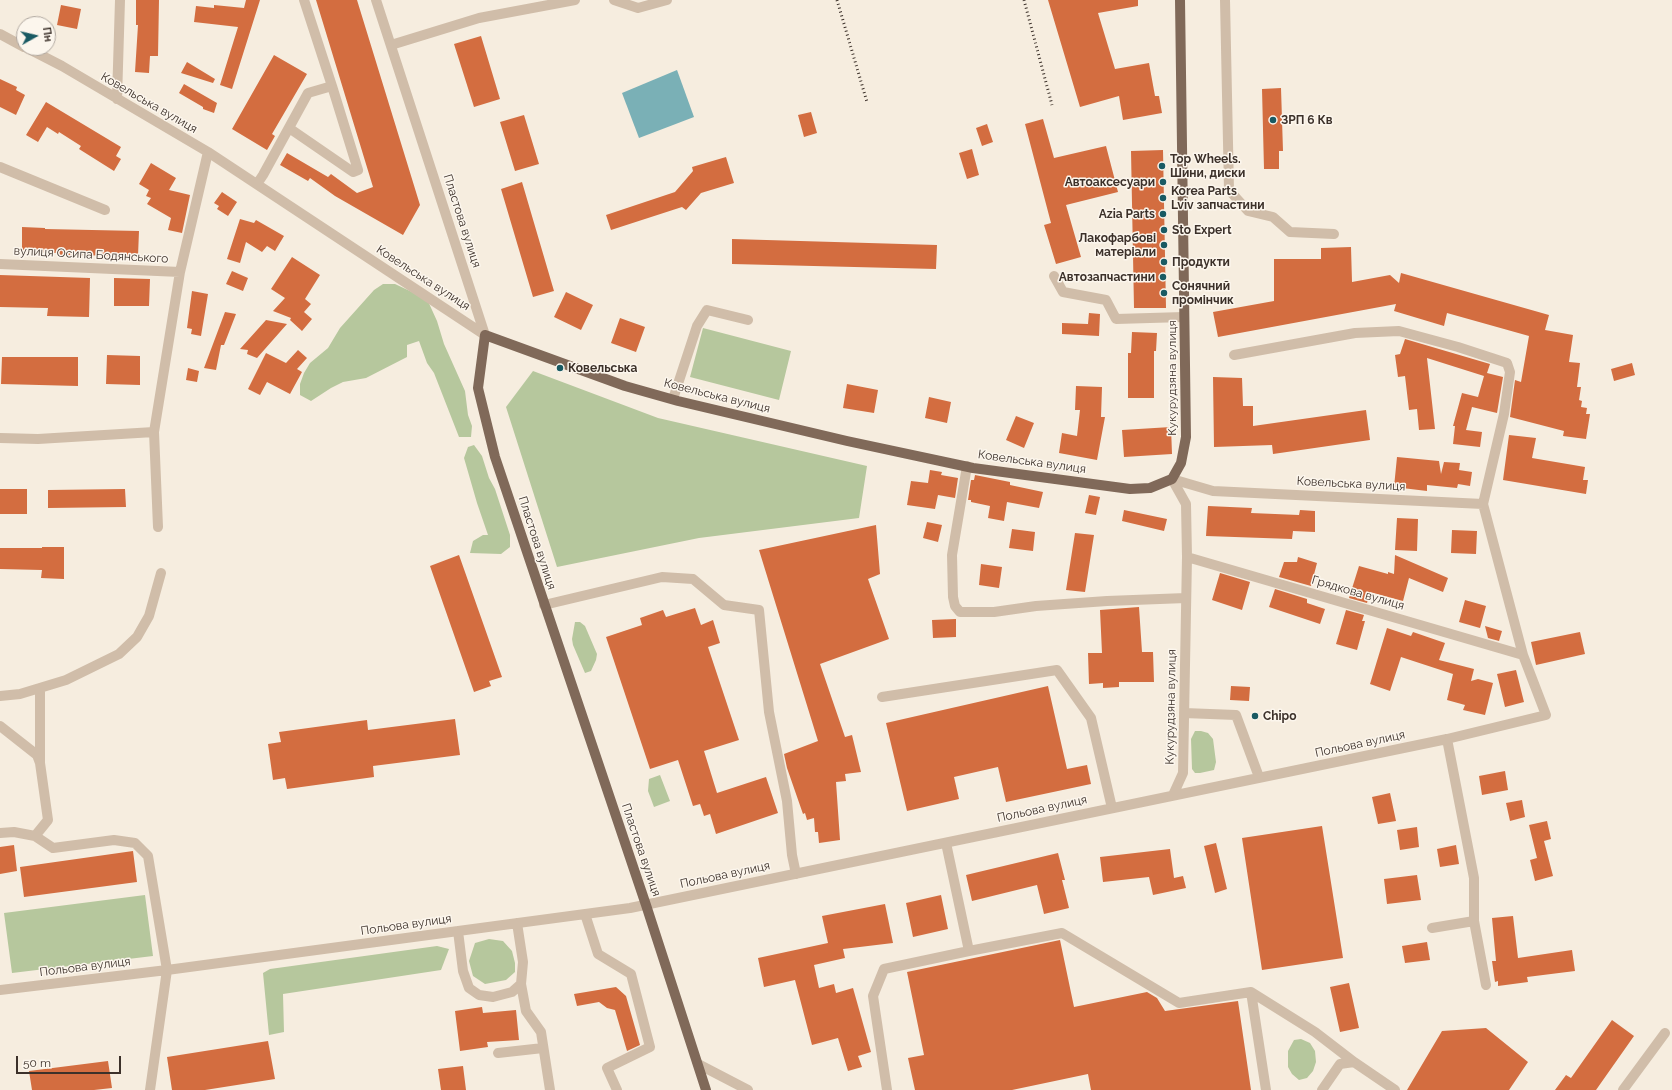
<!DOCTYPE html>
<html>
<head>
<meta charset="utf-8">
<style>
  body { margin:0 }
  #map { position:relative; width:1672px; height:1090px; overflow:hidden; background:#f6eddf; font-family:Raleway,sans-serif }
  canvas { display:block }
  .north { position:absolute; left:16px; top:16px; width:40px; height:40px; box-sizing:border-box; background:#fcf6ed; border:1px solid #afa79f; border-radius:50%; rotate:82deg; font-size:11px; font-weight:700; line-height:16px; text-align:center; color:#3c312a }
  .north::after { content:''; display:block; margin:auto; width:14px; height:18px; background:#195a63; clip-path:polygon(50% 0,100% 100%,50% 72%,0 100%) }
  .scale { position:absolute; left:16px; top:1056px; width:105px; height:18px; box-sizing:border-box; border:2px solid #3c312a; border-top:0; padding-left:5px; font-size:12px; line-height:14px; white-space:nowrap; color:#3c312a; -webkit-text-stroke:3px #fcf6ed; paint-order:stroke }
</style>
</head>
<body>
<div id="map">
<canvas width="1672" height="1090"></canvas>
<div class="north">Пн</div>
<div class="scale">50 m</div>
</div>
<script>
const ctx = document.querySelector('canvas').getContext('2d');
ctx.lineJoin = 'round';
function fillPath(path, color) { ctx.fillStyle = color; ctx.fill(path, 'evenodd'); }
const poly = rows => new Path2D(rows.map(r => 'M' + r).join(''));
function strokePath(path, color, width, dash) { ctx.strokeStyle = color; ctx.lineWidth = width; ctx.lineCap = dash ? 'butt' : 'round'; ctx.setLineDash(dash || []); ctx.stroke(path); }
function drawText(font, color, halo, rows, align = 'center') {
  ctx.font = font + ' Raleway,sans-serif'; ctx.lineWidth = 3; ctx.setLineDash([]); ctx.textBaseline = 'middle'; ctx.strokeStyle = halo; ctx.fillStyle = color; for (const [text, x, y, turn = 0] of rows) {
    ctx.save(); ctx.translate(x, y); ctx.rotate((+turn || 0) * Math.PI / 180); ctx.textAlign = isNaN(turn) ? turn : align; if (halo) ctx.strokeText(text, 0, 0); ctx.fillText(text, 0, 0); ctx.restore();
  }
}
const green = poly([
  [383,284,395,284,427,299,437,321,444,344,465,391,468,415,472,426,471,437,459,437,434,373,427,363,419,341,407,345,407,357,366,378,343,382,331,388,311,401,300,395,300,384,304,373,310,363,328,348,340,328,374,290],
  [703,328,791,351,779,400,690,377],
  [533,371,658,418,867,466,859,518,699,538,557,567,506,407],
  [474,445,482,456,489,478,495,489,510,535,510,547,501,554,470,553,473,541,483,535,488,535,477,503,464,458,468,447],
  [575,622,580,622,585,626,597,654,596,660,591,671,585,673,573,645,572,639],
  [1195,731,1201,731,1208,733,1213,739,1216,762,1214,770,1200,773,1195,773,1192,769,1191,739],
  [660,775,670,801,654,807,648,791,649,779],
  [145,895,153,956,12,973,4,913],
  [489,939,503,941,512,951,515,963,515,972,506,980,485,984,473,976,469,961,475,943],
  [437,946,449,949,441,970,283,994,284,1032,269,1035,263,973,270,969],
  [1301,1039,1310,1043,1315,1051,1316,1062,1313,1071,1307,1078,1299,1080,1292,1074,1288,1067,1288,1051,1294,1040]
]);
const water = poly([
  [677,70,694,117,639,138,622,93]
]);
const building = poly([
  [136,0,159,0,158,56,150,56,149,73,135,72,138,25,136,25],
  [246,0,260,0,232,89,220,85,238,27,194,22,196,6,214,8,214,5,244,8],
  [316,0,357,0,420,205,403,235,335,196,310,178,308,181,280,165,287,153,328,177,331,174,357,193,373,187],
  [1048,0,1138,0,1138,6,1098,13,1115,69,1149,63,1155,96,1159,96,1162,113,1123,120,1119,96,1080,107],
  [61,5,81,9,77,29,57,25],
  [481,36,500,99,474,107,454,44],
  [274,55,307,74,272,134,275,136,267,150,232,129],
  [187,62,215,79,213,83,181,73],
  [0,79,17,87,16,90,25,95,16,115,0,107],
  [184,84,217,103,214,113,203,109,203,107,179,93],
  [1281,88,1283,151,1279,151,1279,169,1264,169,1262,89],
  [46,102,121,147,116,156,121,159,114,171,79,149,81,146,59,132,58,134,47,127,38,142,26,135],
  [811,112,817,133,804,137,798,115],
  [524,115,539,164,515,171,500,122],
  [1043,119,1054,158,1106,146,1118,192,1066,205,1081,257,1056,264,1044,225,1051,223,1025,124],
  [987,124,993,142,982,146,976,128],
  [972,149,979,175,967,179,959,153],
  [1163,150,1166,308,1134,308,1131,151],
  [726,157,734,183,701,193,686,210,682,207,611,230,606,215,675,192,693,171,692,167],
  [151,163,176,178,169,190,190,195,182,233,168,230,171,218,147,204,151,198,146,196,149,190,139,184],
  [522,182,554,291,533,297,501,189],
  [222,192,237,202,228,216,217,209,219,206,214,203],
  [240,219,254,223,256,220,284,236,275,251,267,246,262,252,246,242,240,263,227,259],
  [22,227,45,228,45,229,139,231,138,256,57,255,57,253,22,252],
  [732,239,937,245,936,269,732,264],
  [1351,247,1352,282,1390,275,1399,283,1401,273,1549,315,1545,330,1573,335,1569,362,1580,363,1577,387,1581,387,1579,400,1582,401,1581,407,1587,408,1586,414,1590,414,1586,439,1563,436,1564,431,1510,417,1515,380,1521,382,1529,336,1447,313,1444,326,1394,311,1396,304,1218,337,1213,312,1274,301,1274,259,1321,259,1321,248],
  [292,257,320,275,305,299,311,304,304,312,312,319,302,331,290,320,291,318,273,311,285,298,271,289],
  [232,271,248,278,243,291,226,284],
  [0,275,90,278,89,317,47,316,48,308,0,307],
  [114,278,150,279,149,306,114,306],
  [192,291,208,294,201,336,191,334,192,329,187,328],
  [566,292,593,305,581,330,554,317],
  [225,312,236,314,224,345,221,345,216,370,204,368],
  [1089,313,1100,314,1099,336,1062,334,1062,323,1088,324],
  [620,318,645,327,636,352,611,343],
  [266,320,287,324,257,358,247,354,248,350,240,349],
  [1132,332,1157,333,1156,351,1154,351,1154,398,1128,398,1128,353,1131,353],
  [1405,339,1490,364,1487,373,1503,377,1497,413,1472,407,1466,430,1482,432,1480,447,1453,444,1455,426,1453,426,1462,393,1478,397,1484,376,1427,358,1435,429,1419,430,1417,409,1409,410,1405,376,1398,377,1395,355,1400,354],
  [298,350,307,358,297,369,302,372,290,394,267,382,260,395,248,389,266,353,286,363],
  [107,355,140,356,140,385,106,384],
  [2,357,78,357,78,386,1,384],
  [1632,363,1635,375,1614,381,1611,369],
  [188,368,199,371,197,382,186,380],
  [1213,377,1242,378,1243,406,1253,406,1253,426,1366,410,1370,440,1273,454,1272,445,1214,447],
  [847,384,878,390,874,413,843,408],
  [1076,386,1102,387,1101,417,1105,417,1097,460,1059,453,1062,433,1077,436,1080,410,1075,410],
  [929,397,951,402,947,423,925,418],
  [1016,416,1034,423,1024,448,1006,440],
  [1171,427,1172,454,1124,457,1122,430],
  [1509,435,1536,438,1532,458,1585,467,1583,480,1588,480,1586,494,1503,480],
  [1397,457,1439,461,1441,474,1444,462,1460,463,1459,470,1472,472,1470,486,1458,484,1457,488,1427,485,1427,491,1394,487],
  [930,470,942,472,941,475,958,478,955,498,938,495,935,509,907,505,911,481,928,483],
  [975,475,1010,482,1010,485,1043,492,1039,508,1007,502,1004,521,988,518,990,506,971,502,971,500,968,500,971,480,974,480],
  [0,489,27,489,27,514,0,514],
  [125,489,126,507,48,508,48,490],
  [1089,495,1100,497,1096,515,1085,513],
  [1208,506,1252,508,1251,513,1299,515,1300,510,1315,511,1315,532,1293,531,1292,539,1206,536],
  [1124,510,1167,519,1164,531,1122,521],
  [1397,518,1418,519,1417,551,1395,550],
  [927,522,942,525,938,542,923,538],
  [876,525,880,574,868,579,889,639,820,664,845,737,852,735,861,772,845,774,846,781,836,782,840,840,819,843,818,832,815,832,814,818,807,820,805,813,803,814,787,768,784,754,818,741,759,550],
  [1012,529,1035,532,1033,551,1009,548],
  [1452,530,1477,531,1476,554,1451,553],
  [1075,533,1094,535,1085,592,1066,590],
  [42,547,64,547,64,579,41,578,42,570,0,569,0,548,42,548],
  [459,555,502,677,489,681,491,686,474,692,430,566],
  [1395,555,1448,578,1443,592,1409,578,1403,601,1370,592,1367,603,1349,598,1359,566,1388,574,1388,572,1394,574],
  [1298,557,1317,563,1311,586,1279,577,1284,562,1297,562],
  [981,564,1002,567,999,588,979,585],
  [1220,573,1250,582,1242,610,1212,600],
  [1275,589,1307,599,1307,603,1325,609,1320,624,1269,607],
  [1465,600,1486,606,1480,628,1459,622],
  [1139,607,1142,652,1153,652,1154,682,1119,682,1119,687,1103,688,1103,683,1089,684,1088,653,1102,653,1100,610],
  [695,608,701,625,713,620,720,643,708,647,739,740,704,751,717,793,766,777,778,813,716,834,710,814,704,816,700,804,693,806,678,760,650,769,606,637,642,625,640,618,663,610,666,617],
  [1346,610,1364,615,1362,621,1365,621,1357,650,1336,644],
  [956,619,956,637,933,638,932,620],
  [1485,626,1502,631,1499,641,1488,638],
  [1387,628,1411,636,1413,632,1445,643,1439,660,1474,669,1471,681,1478,679,1493,683,1485,715,1463,710,1465,705,1447,700,1453,674,1401,657,1390,691,1370,684],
  [1580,632,1585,654,1536,665,1531,642],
  [1516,670,1524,702,1505,707,1497,674],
  [1048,686,1067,769,1087,765,1091,784,1006,802,998,767,954,777,959,799,907,811,886,723],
  [1231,686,1250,687,1249,701,1230,700],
  [455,719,460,755,373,766,374,777,287,789,285,778,273,780,268,744,281,742,279,732,367,720,368,730],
  [1505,771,1508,790,1482,795,1479,776],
  [1390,793,1396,821,1378,824,1372,797],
  [1522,800,1525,817,1510,821,1506,803],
  [1547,821,1551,839,1544,841,1553,876,1535,881,1530,860,1537,858,1529,825],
  [1322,826,1343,958,1262,970,1242,838],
  [1417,827,1419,847,1400,850,1397,830],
  [1216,843,1227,889,1215,893,1204,846],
  [14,845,17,871,0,874,0,847],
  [1456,845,1459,864,1440,867,1437,849],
  [1170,849,1174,878,1183,876,1186,888,1153,895,1149,877,1103,882,1100,857],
  [133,851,137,882,24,897,20,867],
  [1058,853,1065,880,1062,880,1069,908,1044,914,1037,885,972,901,966,875],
  [1417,875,1421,900,1387,904,1384,879],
  [941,895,948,929,913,937,906,903],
  [885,904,893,943,843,949,845,958,814,965,819,988,834,984,836,993,853,988,871,1052,858,1056,862,1067,848,1071,838,1038,812,1045,795,980,764,987,758,958,828,943,822,916],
  [1513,916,1518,958,1572,950,1575,971,1527,977,1528,982,1498,986,1498,981,1495,982,1492,961,1496,961,1492,918],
  [1060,940,1074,1007,1147,992,1157,998,1165,1011,1238,1001,1251,1090,1091,1090,1088,1074,1012,1090,915,1090,908,1058,924,1055,907,972],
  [1427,942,1430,960,1405,963,1402,946],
  [1349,983,1359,1028,1340,1032,1330,987],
  [616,987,626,996,640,1045,627,1051,615,1010,607,1008,599,1002,577,1006,574,994],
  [482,1007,483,1013,516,1010,519,1040,487,1042,488,1047,460,1051,455,1011],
  [1612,1020,1634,1036,1596,1090,1555,1090,1566,1075,1571,1078],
  [1486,1028,1528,1062,1509,1090,1407,1090,1442,1031],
  [268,1041,275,1079,205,1090,172,1090,167,1057],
  [108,1061,112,1088,94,1090,32,1090,29,1071],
  [463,1066,466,1090,441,1090,438,1069]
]);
const minor = poly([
  [376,0,485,335],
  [614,0,638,8,667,0],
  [1225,0,1229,190,1248,211,1273,217,1290,232,1334,234],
  [0,34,24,47],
  [391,45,479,18,575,0],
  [27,48,62,66,208,152,485,335],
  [117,99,120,0],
  [289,128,353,172,358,170,332,86],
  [0,167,105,210],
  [257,184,263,175,308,93,332,86,304,0],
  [0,264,180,272],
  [1054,276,1063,292,1106,300,1116,319,1184,317],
  [673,399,697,326,707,310,748,320],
  [154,432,158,527],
  [0,438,38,439,154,432,180,272,208,152],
  [967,466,952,555,953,597,955,606,960,612,994,612,1036,606,1107,601,1186,598],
  [1172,479,1186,504,1187,557,1183,773,1173,795],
  [1172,479,1213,491,1483,504],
  [1187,557,1523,655],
  [544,605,662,577,693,579,724,605,759,610,769,712,787,801,792,855,796,874],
  [40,688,40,762],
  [0,696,20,694,66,680,119,654,137,637,149,616,161,573],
  [882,697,1057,670,1091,718,1112,808],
  [1184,713,1236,715,1259,777],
  [0,726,37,755,40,763,48,820,35,836],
  [1447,739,1474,878,1474,921,1486,985],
  [0,833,14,832,35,836,53,848,114,840,135,843,148,856,167,970,150,1090],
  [946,843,969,951,1062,933,1179,1003,1251,992,1315,1032,1354,1062],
  [585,914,598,954,631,974,650,1047,607,1068,617,1090],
  [517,923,523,962,521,984,526,1011,541,1032,550,1090],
  [1432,928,1474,921],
  [458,931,463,971,469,988,479,995,493,997,512,992,521,984],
  [0,990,167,970,630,908,1447,739,1546,715,1523,655,1483,504,1504,414,1510,372,1507,363,1458,347,1399,331,1355,333,1234,355],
  [1251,992,1266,1090],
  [498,1053,543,1048],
  [698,1064,748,1090],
  [887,1090,873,996,884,969,969,951],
  [1322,1090,1340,1064,1354,1062,1395,1090],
  [1623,1090,1665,1033]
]);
const major = poly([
  [706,1090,646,905,495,457,478,388,485,335,625,386,678,401,847,441,973,468,1130,489,1150,488,1172,479,1181,463,1186,437,1180,0]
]);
const rail = poly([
  [837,0,867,102],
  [1024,0,1052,105]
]);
const markers = [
  [1273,120,4,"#195a63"],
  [1162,166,4,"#195a63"],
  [1163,182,4,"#195a63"],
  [1163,198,4,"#195a63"],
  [1163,214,4,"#195a63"],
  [1164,230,4,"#195a63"],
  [1164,245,4,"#195a63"],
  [1164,262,4,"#195a63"],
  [1163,277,4,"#195a63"],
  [1164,293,4,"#195a63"],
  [560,368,4,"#195a63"],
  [1255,716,4,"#195a63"]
];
const streetNames = [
  ["Ковельська вулиця",149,103,30],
  ["Пластова вулиця",462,221,72],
  ["вулиця Осипа Бодянського",91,255,3],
  ["Ковельська вулиця",423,278,33],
  ["Кукурудзяна вулиця",1172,378,-90],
  ["Ковельська вулиця",717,396,14],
  ["Ковельська вулиця",1032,462,8],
  ["Ковельська вулиця",1351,484,3],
  ["Пластова вулиця",537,543,72],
  ["Грядкова вулиця",1358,593,16],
  ["Кукурудзяна вулиця",1171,707,-89],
  ["Польова вулиця",1360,744,-12],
  ["Польова вулиця",1042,809,-12],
  ["Пластова вулиця",641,850,71],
  ["Польова вулиця",725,875,-12],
  ["Польова вулиця",406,925,-8],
  ["Польова вулиця",85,967,-7]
];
const poiNames = [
  ["ЗРП 6 Кв",1281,120],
  ["Top Wheels.",1170,159],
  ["Шини, диски",1170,173],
  ["Автоаксесуари",1155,182,"right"],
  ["Korea Parts",1171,191],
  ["Lviv запчастини",1171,205],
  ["Azia Parts",1155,214,"right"],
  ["Sto Expert",1172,230],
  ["Лакофарбові",1156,238,"right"],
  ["матеріали",1156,252,"right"],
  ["Продукти",1172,262],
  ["Автозапчастини",1155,277,"right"],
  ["Сонячний",1172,286],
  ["промінчик",1172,300],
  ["Ковельська",568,368],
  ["Chipo",1263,716]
];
fillPath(green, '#b6c79d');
fillPath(water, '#7ab0b6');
fillPath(building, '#d36d40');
strokePath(minor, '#d0bda9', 10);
strokePath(major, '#806959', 10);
strokePath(rail, '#3c312a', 3, [1, 3]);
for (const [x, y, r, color] of markers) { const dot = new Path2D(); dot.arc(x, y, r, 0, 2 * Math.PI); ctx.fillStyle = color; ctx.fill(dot); strokePath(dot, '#fcf6ed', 1.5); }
drawText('12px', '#3c312a', '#fcf6ed', streetNames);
drawText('bold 12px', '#3c312a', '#fcf6ed', poiNames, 'left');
</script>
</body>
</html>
